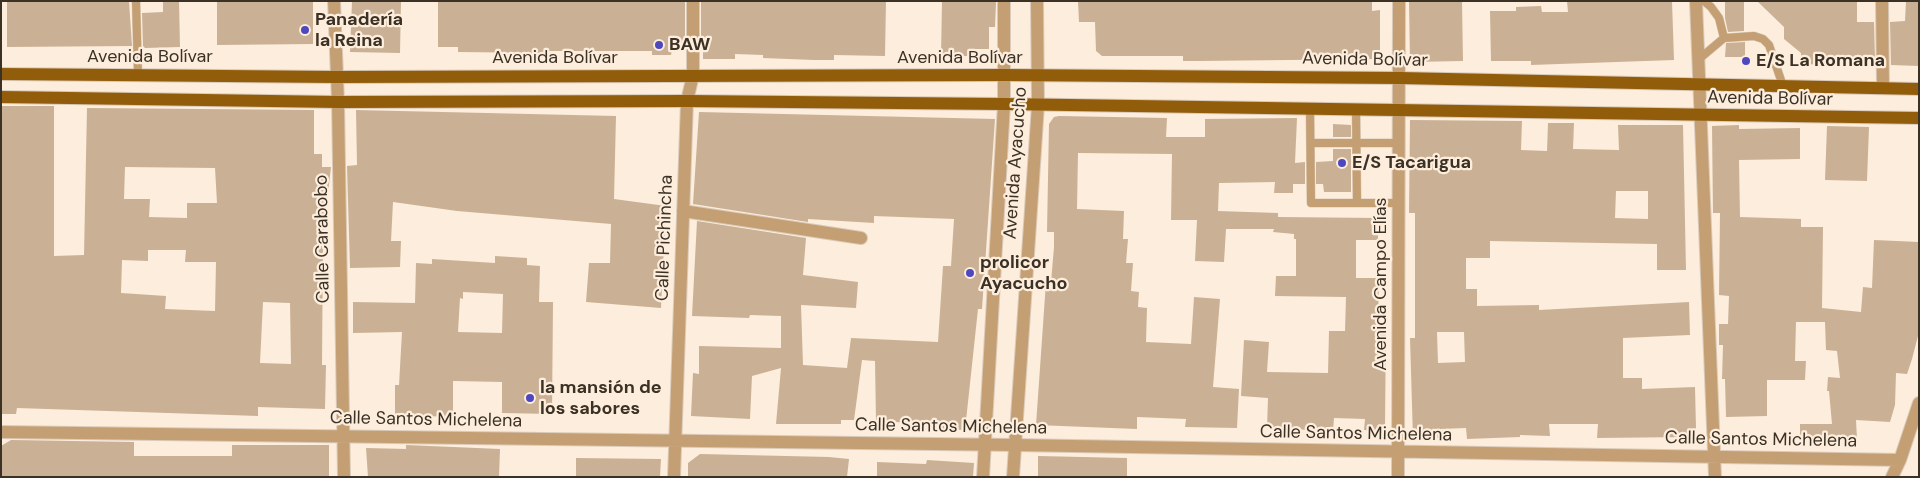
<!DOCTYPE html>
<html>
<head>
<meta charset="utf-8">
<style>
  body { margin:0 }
  #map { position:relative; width:1920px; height:478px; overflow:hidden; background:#fdeddc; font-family:"DM Sans",sans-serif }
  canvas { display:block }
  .frame { position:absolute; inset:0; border:2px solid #3b3125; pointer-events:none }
</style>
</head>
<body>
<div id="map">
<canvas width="1920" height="478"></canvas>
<div class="frame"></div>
</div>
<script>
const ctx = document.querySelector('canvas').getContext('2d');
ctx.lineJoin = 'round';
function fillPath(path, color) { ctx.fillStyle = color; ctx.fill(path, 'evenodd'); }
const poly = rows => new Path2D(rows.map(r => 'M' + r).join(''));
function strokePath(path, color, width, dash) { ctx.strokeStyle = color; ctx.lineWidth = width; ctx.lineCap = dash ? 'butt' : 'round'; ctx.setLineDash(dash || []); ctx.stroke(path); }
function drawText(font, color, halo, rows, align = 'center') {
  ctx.font = font + ' "DM Sans",sans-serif'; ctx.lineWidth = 4.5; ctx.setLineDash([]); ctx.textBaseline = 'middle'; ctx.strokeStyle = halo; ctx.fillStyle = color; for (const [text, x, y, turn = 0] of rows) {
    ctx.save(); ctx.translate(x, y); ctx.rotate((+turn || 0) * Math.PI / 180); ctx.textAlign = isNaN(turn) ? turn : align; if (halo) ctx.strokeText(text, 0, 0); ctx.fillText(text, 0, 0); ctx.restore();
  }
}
const building = poly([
  [7,1,129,1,132,46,7,47],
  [163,1,179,1,180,47,145,48,143,46,142,13,163,12],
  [217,1,313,1,313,44,217,45],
  [352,1,401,1,400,53,350,52],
  [438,1,685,1,685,50,672,50,671,55,652,55,652,51,546,51,546,53,458,52,458,47,438,47],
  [701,1,886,1,885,56,834,55,834,60,814,60,763,58,763,55,735,54,735,59,703,59,703,50,701,50],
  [942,1,996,1,995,27,989,27,989,49,968,49,968,56,941,56],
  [1078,1,1372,1,1372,11,1380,10,1380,59,1199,61,1183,61,1183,56,1102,56,1096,51,1095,22,1079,22],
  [1409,1,1462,1,1463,61,1410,62],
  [1567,1,1672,1,1674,60,1531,65,1531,61,1491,61,1490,11,1516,11,1516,7,1541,6,1542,12,1568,12],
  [1725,1,1744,1,1744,31,1728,32,1725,18],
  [1757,1,1857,1,1857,22,1874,22,1875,60,1867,66,1801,64,1801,53,1784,39,1784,27],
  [1906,1,1919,1,1919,66,1891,65,1890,22,1905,21],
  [1745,42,1745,57,1725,57,1726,43],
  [2,106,54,106,54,256,84,255,87,108,314,110,314,154,322,154,322,167,331,167,323,238,322,365,326,365,325,409,258,407,258,416,17,408,16,414,1,414],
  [125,167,215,168,217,203,187,203,187,218,149,217,150,199,124,199],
  [148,250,186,250,185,262,216,262,215,311,165,309,166,296,121,293,122,260,148,261],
  [263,302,290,303,291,364,260,363],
  [356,110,616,116,614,199,666,206,661,308,586,302,589,263,610,263,611,224,457,211,393,202,391,241,401,241,400,267,350,268,347,166,357,165],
  [699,112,995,119,982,309,978,309,965,430,932,429,933,424,876,421,875,361,862,360,854,420,841,420,841,424,776,424,781,368,752,376,750,419,691,416,693,373,699,374,699,346,781,348,781,316,750,315,749,318,692,316,697,221,806,238,803,275,858,282,856,308,801,305,803,365,847,368,851,338,938,342,943,266,951,266,954,219,874,216,874,223,808,219,808,222,693,204],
  [1059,116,1167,118,1166,137,1205,137,1205,119,1297,118,1295,163,1305,162,1305,184,1293,184,1293,193,1274,193,1275,182,1219,183,1218,211,1278,213,1278,217,1378,218,1378,240,1356,240,1356,278,1379,278,1378,326,1386,326,1385,425,1381,431,1364,430,1365,419,1334,418,1333,431,1267,428,1268,398,1241,396,1244,340,1269,342,1267,372,1328,373,1329,331,1345,331,1346,297,1275,296,1276,276,1296,276,1296,239,1294,239,1294,234,1273,232,1274,229,1226,229,1224,262,1195,261,1197,220,1171,220,1172,154,1078,153,1077,209,1124,211,1123,239,1128,239,1126,263,1133,263,1131,291,1139,292,1138,307,1147,308,1146,342,1191,344,1194,297,1220,299,1213,387,1239,389,1237,428,1185,427,1186,419,1137,417,1137,429,1036,425,1046,282,1051,282,1054,247,1054,232,1047,232,1049,124,1054,117],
  [1410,120,1522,121,1521,150,1547,151,1548,123,1574,123,1573,149,1619,150,1618,125,1683,125,1686,270,1657,270,1657,244,1490,241,1490,258,1466,258,1466,289,1477,289,1477,306,1539,305,1539,310,1689,302,1690,335,1623,338,1623,378,1642,378,1642,389,1695,387,1696,428,1689,437,1597,438,1598,424,1549,424,1550,436,1520,435,1520,437,1467,439,1466,428,1439,429,1440,438,1413,439,1410,338,1415,338,1415,213,1409,213],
  [1616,191,1648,191,1648,219,1615,218],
  [1437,332,1464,332,1465,362,1438,363],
  [1333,124,1351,125,1351,137,1333,137],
  [1739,125,1739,129,1800,128,1800,159,1739,160,1740,217,1801,219,1801,227,1823,227,1822,308,1861,312,1863,287,1872,288,1874,240,1919,242,1919,332,1912,359,1907,374,1896,373,1895,405,1890,422,1856,420,1857,439,1800,439,1800,424,1832,424,1829,391,1827,391,1828,377,1840,378,1837,351,1826,350,1825,322,1796,322,1795,361,1806,361,1805,380,1767,380,1767,416,1726,417,1725,379,1722,379,1723,345,1719,345,1719,324,1728,324,1729,296,1719,295,1720,213,1713,213,1712,126],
  [1827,126,1869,127,1867,181,1825,180],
  [1333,149,1351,149,1351,192,1324,192,1323,184,1316,184,1316,162,1333,161],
  [495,256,527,258,527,265,540,266,539,302,553,302,552,414,502,413,502,382,453,381,453,417,395,415,395,385,399,385,402,332,353,333,353,302,415,303,416,263,432,264,432,259,495,263],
  [463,292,503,294,502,333,458,332,460,298,463,299],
  [11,440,134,442,134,456,232,456,232,445,329,445,329,477,1,477,1,446],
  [406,445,500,449,499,477,368,477,366,448,406,449],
  [700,454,829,457,849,459,847,477,688,477,688,463],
  [1038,456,1127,458,1127,477,1038,477],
  [576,458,661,459,660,477,576,477],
  [927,460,974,463,973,477,877,477,877,462,926,464]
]);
const service = poly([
  [136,1,138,74],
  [1704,1,1711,7,1719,18,1724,38],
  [1699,59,1724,38,1754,36,1763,39,1769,45,1783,86],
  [1310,108,1311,203,1398,203],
  [1356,108,1357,203],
  [1311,143,1399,143]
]);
const minor = poly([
  [334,1,338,102,344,477],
  [1696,1,1715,477],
  [1882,1,1883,88],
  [683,211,861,238],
  [1,432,1014,445,1900,460],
  [674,477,687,101,693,75,693,1],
  [1398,477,1399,1],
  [1892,477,1900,460,1919,403]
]);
const tertiary = poly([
  [983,477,1004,104,1004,1],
  [1013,477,1038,105,1037,1]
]);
const primary = poly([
  [1,74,336,77,1004,75,1400,78,1919,89],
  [1,97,338,102,687,101,1004,104,1919,118]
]);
const markers = [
  [305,30,5,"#4e48be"],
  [659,45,5,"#4e48be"],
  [1746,61,5,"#4e48be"],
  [1342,163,5,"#4e48be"],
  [970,273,5,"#4e48be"],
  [530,398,5,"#4e48be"]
];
const poiNames = [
  ["Panadería",315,20],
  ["la Reina",315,41],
  ["BAW",669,45],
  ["E/S La Romana",1756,61],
  ["E/S Tacarigua",1352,163],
  ["prolicor",980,263],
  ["Ayacucho",980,284],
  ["la mansión de",540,388],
  ["los sabores",540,409]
];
const streetNames = [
  ["Avenida Bolívar",150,57],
  ["Avenida Bolívar",555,58],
  ["Avenida Bolívar",960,58],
  ["Avenida Bolívar",1365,60,1],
  ["Avenida Bolívar",1770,99,1],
  ["Avenida Ayacucho",1016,163,-86],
  ["Calle Pichincha",665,238,-88],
  ["Calle Carabobo",323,239,-91],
  ["Avenida Campo Elías",1381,284,-90],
  ["Calle Santos Michelena",426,420,1],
  ["Calle Santos Michelena",951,427,1],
  ["Calle Santos Michelena",1356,434,1],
  ["Calle Santos Michelena",1761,440,1]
];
fillPath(building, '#cab195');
strokePath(service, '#dacbbb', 9);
strokePath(minor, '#dacbbb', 14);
strokePath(tertiary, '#dacbbb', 14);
strokePath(primary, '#dacbbb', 14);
strokePath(service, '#c59f74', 8);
strokePath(minor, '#c59f74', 12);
strokePath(tertiary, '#c59f74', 12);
strokePath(primary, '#925d0b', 12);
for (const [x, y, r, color] of markers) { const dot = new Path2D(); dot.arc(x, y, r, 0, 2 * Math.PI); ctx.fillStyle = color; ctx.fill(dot); strokePath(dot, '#fdeddc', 2); }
drawText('bold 18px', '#3b3125', '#fdeddc', poiNames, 'left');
drawText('18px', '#3b3125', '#fdeddc', streetNames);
</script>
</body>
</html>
